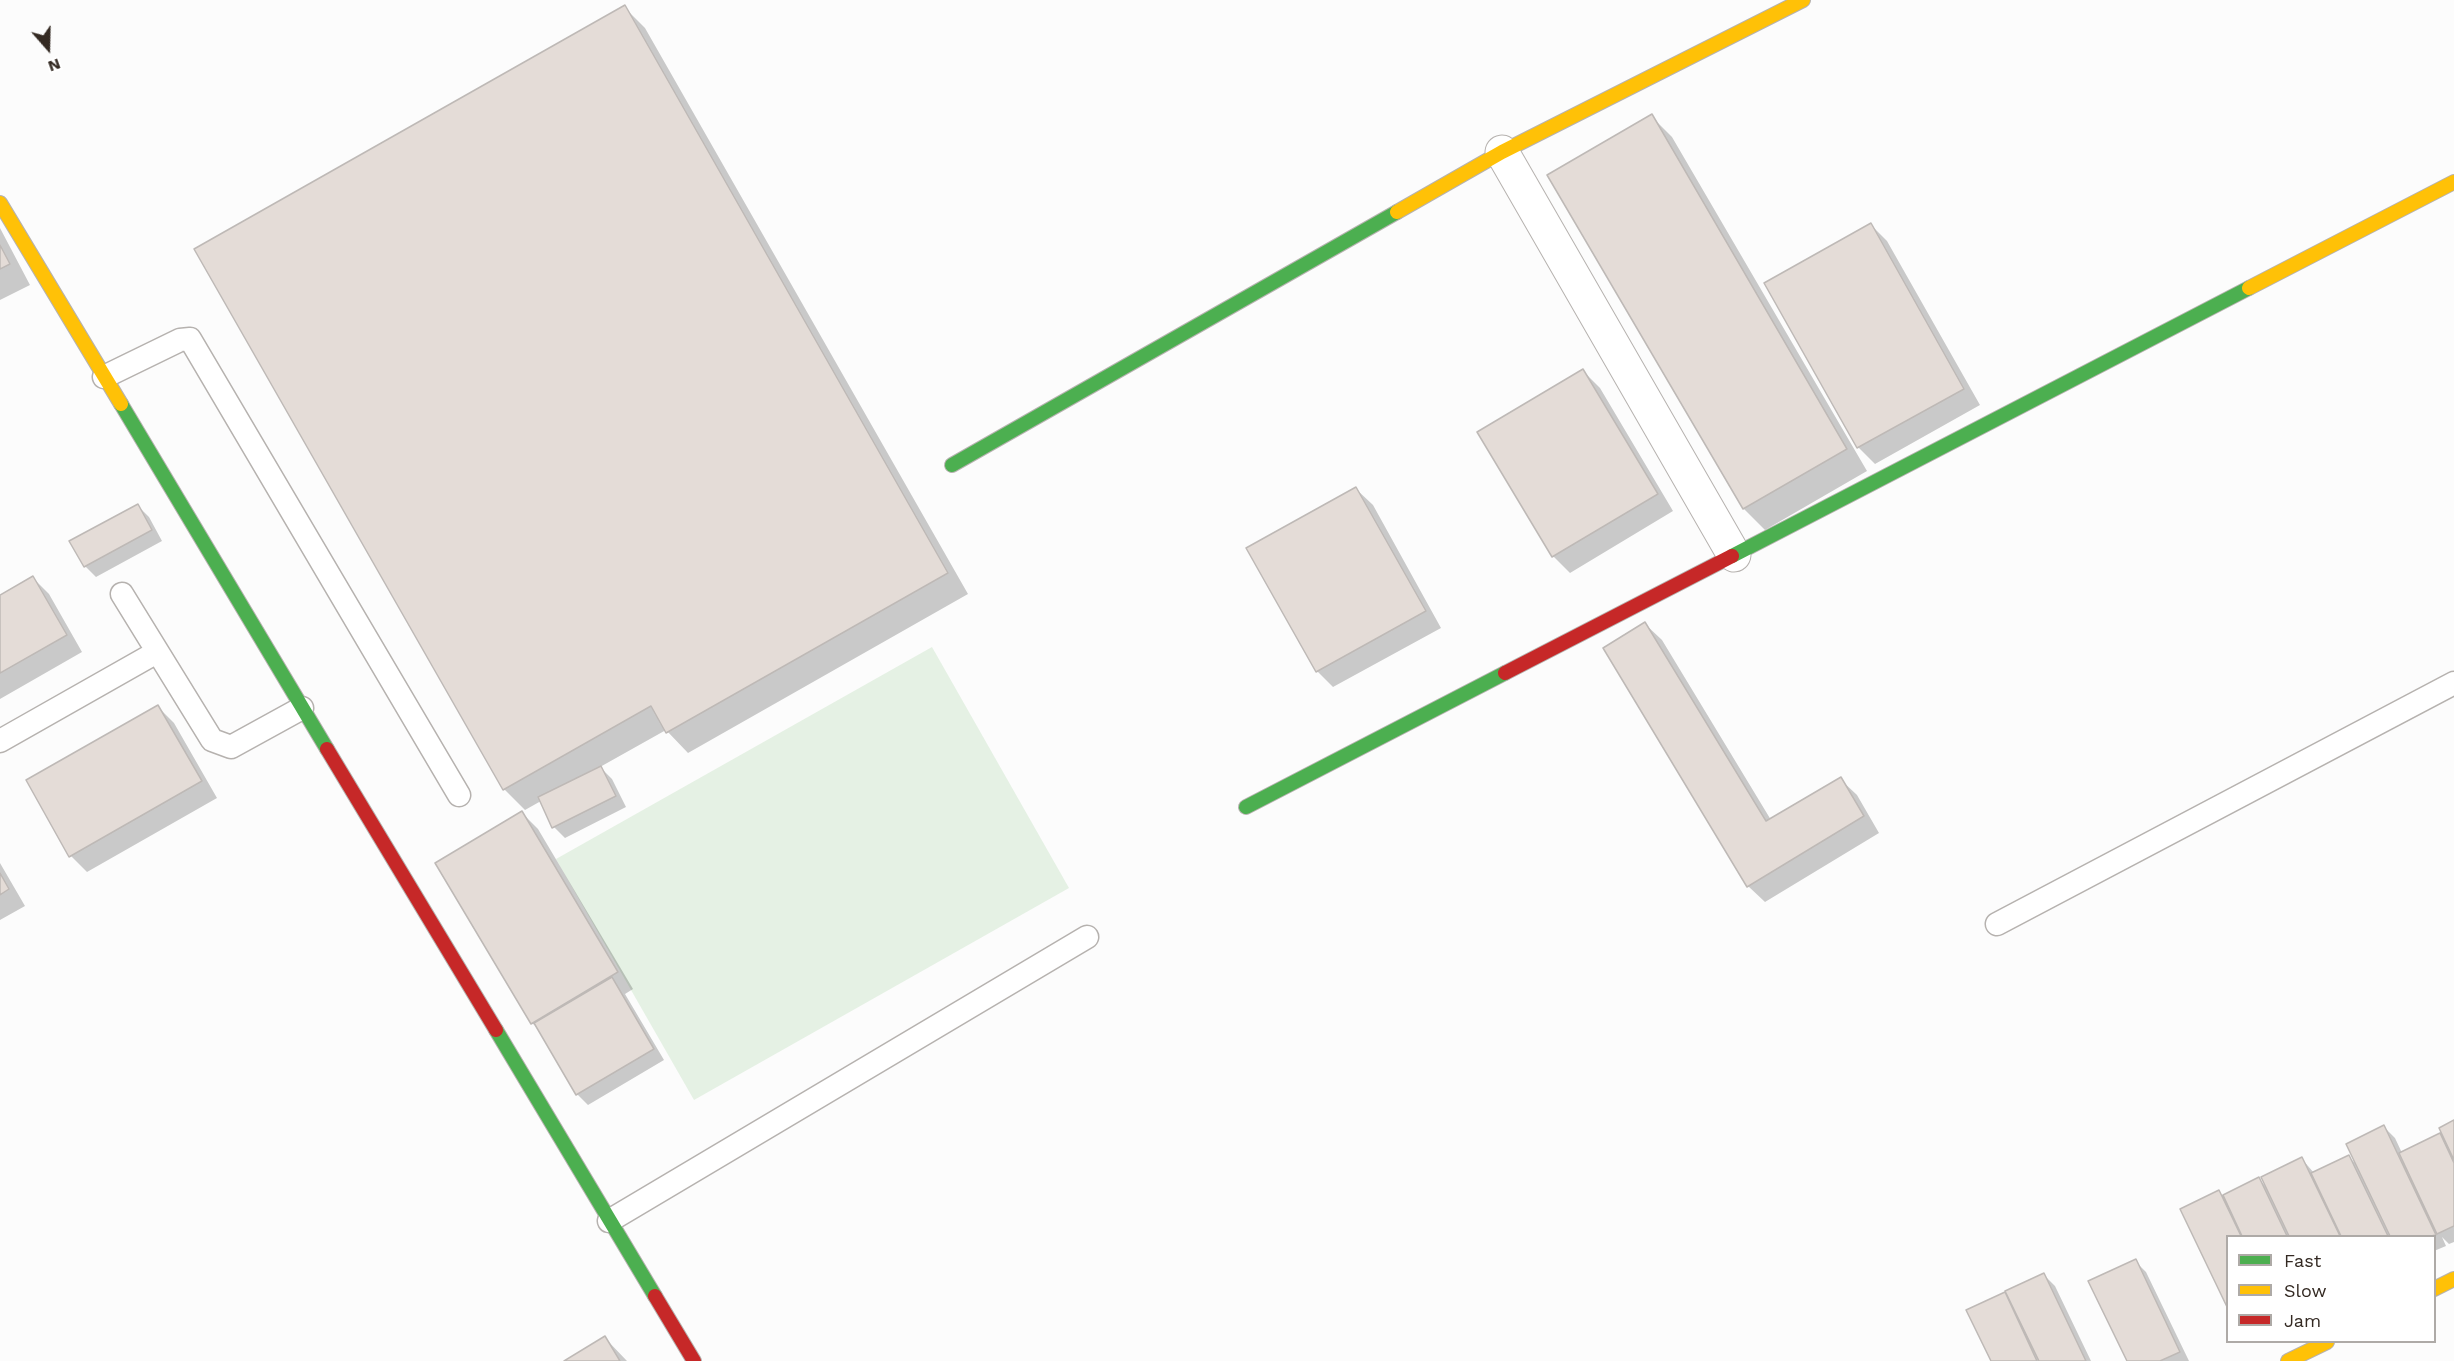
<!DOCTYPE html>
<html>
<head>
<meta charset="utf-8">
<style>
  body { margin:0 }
  #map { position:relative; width:2454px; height:1361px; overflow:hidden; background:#fcfcfc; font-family:"Work Sans",sans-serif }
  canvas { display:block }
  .legend { position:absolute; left:2226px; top:1235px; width:210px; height:108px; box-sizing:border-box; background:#fff; border:2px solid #aeaaa7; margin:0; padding:8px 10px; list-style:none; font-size:18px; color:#342a23 }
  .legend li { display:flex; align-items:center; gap:12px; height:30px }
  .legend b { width:30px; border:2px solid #aeaaa7 }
  .north { position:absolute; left:18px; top:18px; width:60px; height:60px; -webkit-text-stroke:4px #fff; paint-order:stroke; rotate:160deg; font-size:16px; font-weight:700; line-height:24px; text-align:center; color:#342a23 }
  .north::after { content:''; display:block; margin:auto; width:21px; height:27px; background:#342a23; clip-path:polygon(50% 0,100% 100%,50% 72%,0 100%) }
</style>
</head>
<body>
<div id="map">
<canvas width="2454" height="1361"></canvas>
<ul class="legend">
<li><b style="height:8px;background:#4caf50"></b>Fast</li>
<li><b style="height:8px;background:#ffc107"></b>Slow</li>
<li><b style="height:8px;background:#c62828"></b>Jam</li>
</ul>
<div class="north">N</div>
</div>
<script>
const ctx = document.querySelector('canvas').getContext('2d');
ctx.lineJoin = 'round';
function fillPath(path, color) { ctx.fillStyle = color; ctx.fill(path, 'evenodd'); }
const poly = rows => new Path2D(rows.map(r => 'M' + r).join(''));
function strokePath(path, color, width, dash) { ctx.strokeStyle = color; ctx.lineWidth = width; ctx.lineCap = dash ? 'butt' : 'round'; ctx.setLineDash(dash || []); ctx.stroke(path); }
const green = poly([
  [932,647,1069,888,694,1100,556,859]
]);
const shadow = poly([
  [624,7,645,28,968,594,688,753,666,730,600,767,612,779,626,807,565,838,554,827,541,801,525,810,504,789],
  [1651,116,1672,137,1867,471,1765,530,1744,509,1549,176],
  [1871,225,1887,241,1980,405,1875,464,1859,448,1766,283],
  [0,228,30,285,0,300],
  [1583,371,1600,388,1673,511,1570,573,1553,556,1480,433],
  [1356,489,1373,505,1441,628,1333,687,1317,671],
  [138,506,149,517,162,541,96,577,85,566],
  [33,578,49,594,82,652,0,699,0,596],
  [1645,624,1662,640,1771,820,1840,779,1857,795,1879,833,1765,902,1748,886],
  [158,707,174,723,217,798,87,872,71,856],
  [522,813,538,829,633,989,625,994,664,1060,588,1105,577,1094,540,1030,532,1023],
  [0,863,25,906,0,920],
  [2454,1122,2454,1242,2449,1244,2442,1237,2446,1246,2434,1251,2434,1236,2228,1236,2218,1192,2223,1196,2259,1179,2266,1187,2302,1159,2314,1173,2349,1157,2357,1165,2384,1127,2395,1138,2402,1153,2440,1135,2447,1142],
  [2135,1261,2146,1272,2189,1361,2129,1361],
  [2044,1275,2055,1286,2091,1361,1992,1361,1968,1310],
  [605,1338,627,1361,567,1361]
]);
const building = poly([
  [625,5,948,573,666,733,651,706,503,790,194,249,625,5],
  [1652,114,1847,449,1743,509,1547,175,1652,114],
  [1871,223,1964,389,1857,448,1764,283,1871,223],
  [0,245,10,264,0,269,0,245],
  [1583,369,1658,494,1552,557,1477,432,1583,369],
  [1356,487,1426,611,1316,672,1246,548,1356,487],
  [138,504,152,530,84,567,69,541,138,504],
  [33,576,67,635,0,673,0,595,33,576],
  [1645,622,1766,821,1841,777,1864,816,1747,887,1603,648,1645,622],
  [158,705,202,781,69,857,26,780,158,705],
  [601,766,616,796,552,828,538,797,601,766],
  [522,811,618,972,531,1024,435,863,522,811],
  [0,873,9,889,0,895,0,873],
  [612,977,654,1049,576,1095,534,1023,612,977],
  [2454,1120,2454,1160,2439,1128,2454,1120],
  [2384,1125,2436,1235,2431,1236,2390,1236,2346,1144,2384,1125],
  [2440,1133,2454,1163,2454,1226,2437,1234,2399,1153,2440,1133],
  [2349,1155,2388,1236,2341,1236,2311,1173,2349,1155],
  [2302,1157,2340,1236,2289,1236,2261,1177,2302,1157],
  [2259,1177,2287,1236,2242,1236,2223,1195,2259,1177],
  [2219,1190,2241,1236,2228,1236,2228,1309,2180,1209,2219,1190],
  [2136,1259,2180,1352,2160,1361,2127,1361,2088,1281,2136,1259],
  [2044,1273,2086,1361,2039,1361,2005,1291,2044,1273],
  [2005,1292,2037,1361,1991,1361,1966,1310,2005,1292],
  [605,1336,620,1361,564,1361,605,1336]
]);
const lane = poly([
  [104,377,180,340,190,339,459,795],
  [122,594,212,740,231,747,302,708],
  [0,741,157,652],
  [1997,924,2454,683],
  [609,1221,1087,937]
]);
const street = poly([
  [1502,152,1734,555]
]);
const fast = poly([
  [121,404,327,749],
  [952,465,1397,212],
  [1732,556,2249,288],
  [1246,807,1505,673],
  [496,1030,655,1296]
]);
const slow = poly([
  [0,203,121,404],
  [1397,212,1502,152,1803,0],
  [2249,288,2454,182],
  [2434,1289,2454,1279],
  [2288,1361,2327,1342]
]);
const jam = poly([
  [1505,673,1732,556],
  [327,749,496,1030],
  [655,1296,694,1361]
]);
fillPath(green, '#e5f1e4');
fillPath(shadow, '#0003');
fillPath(building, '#e4dcd7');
strokePath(building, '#beb9b6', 1.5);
strokePath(lane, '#b6b2af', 25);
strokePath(street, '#b6b2af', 35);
strokePath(fast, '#b6b2af', 16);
strokePath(slow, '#b6b2af', 16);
strokePath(jam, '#b6b2af', 16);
strokePath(lane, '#fff', 22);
strokePath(street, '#fff', 33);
strokePath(fast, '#4caf50', 14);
strokePath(slow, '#ffc107', 14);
strokePath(jam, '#c62828', 14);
</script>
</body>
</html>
